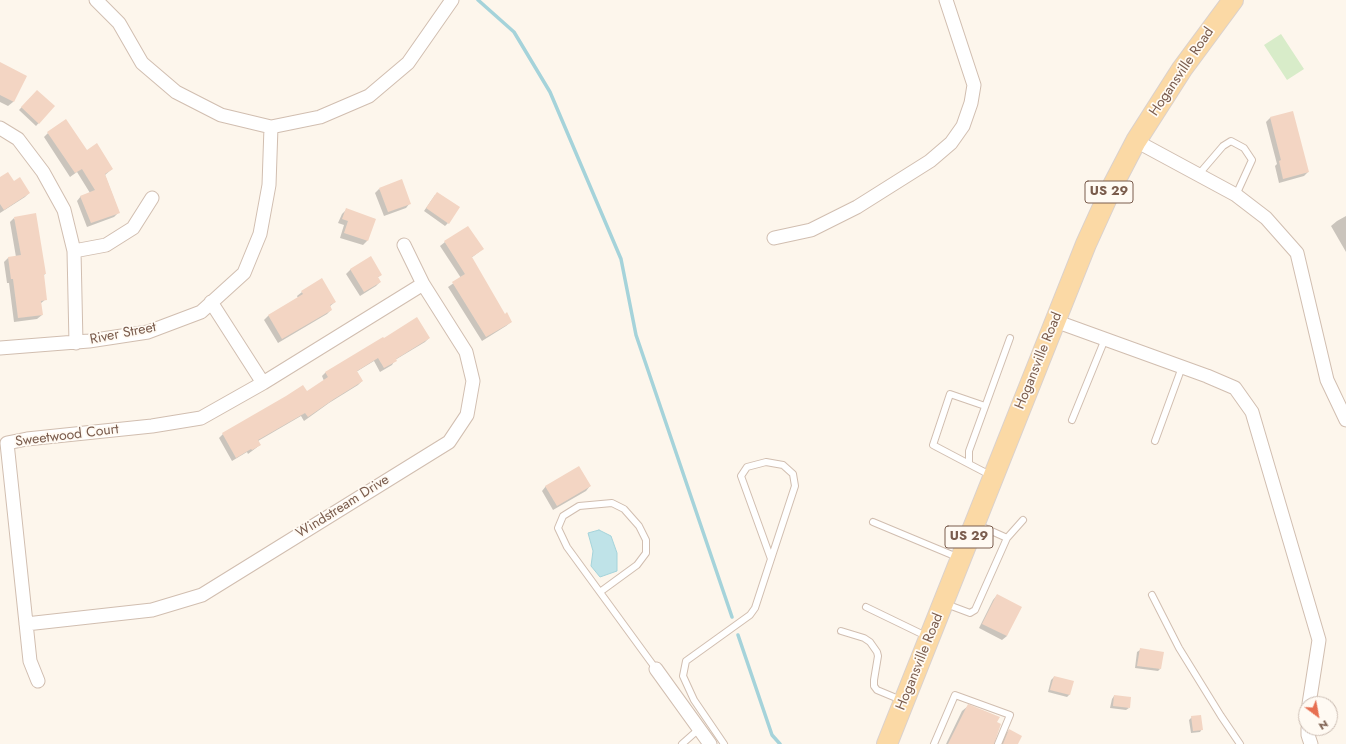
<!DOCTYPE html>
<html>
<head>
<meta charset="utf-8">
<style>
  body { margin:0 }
  #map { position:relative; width:1346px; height:744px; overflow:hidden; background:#fdf6ec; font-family:Jost,sans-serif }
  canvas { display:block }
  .north { position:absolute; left:1298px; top:696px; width:40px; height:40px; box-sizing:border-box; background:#fffaf3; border:1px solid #cabbb1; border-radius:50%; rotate:148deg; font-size:11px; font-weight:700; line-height:16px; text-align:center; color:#7a5c4d }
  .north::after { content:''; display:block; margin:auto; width:14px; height:18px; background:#e76f51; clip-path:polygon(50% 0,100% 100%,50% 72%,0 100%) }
</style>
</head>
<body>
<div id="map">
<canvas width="1346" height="744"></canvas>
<div class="north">N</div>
</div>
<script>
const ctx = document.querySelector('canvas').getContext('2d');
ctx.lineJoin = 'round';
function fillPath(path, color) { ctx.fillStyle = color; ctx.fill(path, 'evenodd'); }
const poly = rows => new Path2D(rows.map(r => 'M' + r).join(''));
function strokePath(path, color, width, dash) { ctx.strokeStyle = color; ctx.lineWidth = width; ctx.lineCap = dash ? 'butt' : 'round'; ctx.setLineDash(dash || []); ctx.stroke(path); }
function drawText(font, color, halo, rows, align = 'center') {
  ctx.font = font + ' Jost,sans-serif'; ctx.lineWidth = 3.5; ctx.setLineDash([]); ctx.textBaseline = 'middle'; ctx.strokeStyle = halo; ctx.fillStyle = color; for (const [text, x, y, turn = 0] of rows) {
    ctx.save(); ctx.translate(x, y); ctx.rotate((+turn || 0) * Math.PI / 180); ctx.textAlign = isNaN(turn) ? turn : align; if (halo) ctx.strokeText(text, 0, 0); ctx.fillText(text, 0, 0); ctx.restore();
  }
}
const green = poly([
  [1281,34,1304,69,1287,80,1264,45]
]);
const water = poly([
  [599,530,611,536,617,553,617,571,600,577,591,566,593,551,588,533,599,530]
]);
const shadow = poly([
  [0,65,26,77,13,102,8,106,0,102],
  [37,91,54,106,36,126,19,110],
  [1292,112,1308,172,1304,176,1279,183,1275,166,1277,164,1266,122,1270,118],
  [48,133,87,151,112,169,105,175,119,212,114,217,87,227,77,201,81,196,90,193,77,172,70,177,44,137],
  [0,178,13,182,29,193,25,197,0,213],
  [379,189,410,203,406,208,384,216,375,193],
  [435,195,448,223,445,226,424,211],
  [346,210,375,219,367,241,363,245,340,238,344,225,338,223,342,214],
  [1346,216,1346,252,1331,226,1337,221],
  [14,218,45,274,43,276,46,299,40,304,42,315,37,319,14,322,9,283,7,283,4,262,8,258,16,257,10,222],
  [445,242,483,249,471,258,504,315,511,322,506,326,482,341,448,287,461,278,440,246],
  [351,269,381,275,377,278,380,282,376,286,360,296,346,274],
  [322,280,335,302,329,307,331,310,327,314,278,343,264,320,268,316,298,298,297,296,302,292],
  [429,338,425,342,395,360,392,365,380,372,374,361,356,372,362,381,358,385,329,403,304,421,301,416,258,441,260,445,248,454,247,452,232,461,219,438,223,434,307,393,324,381,322,376,326,372,383,339],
  [546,486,590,486,586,491,553,510,542,491],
  [997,595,1007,636,1002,640,979,628,993,600],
  [1140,650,1160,669,1158,671,1135,668,1137,652],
  [1054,677,1070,694,1067,697,1048,692,1051,680],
  [1114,696,1129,708,1126,710,1110,708,1112,699],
  [968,706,996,723,993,744,946,744,962,711],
  [1192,717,1202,729,1200,732,1191,733,1189,720],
  [1009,730,1017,744,1000,744,1004,735]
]);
const stream = poly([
  [478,0,514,32,550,92,621,259,636,335,732,617],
  [738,635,772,735,780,744]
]);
const building = poly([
  [0,62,27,76,14,102,0,95],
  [37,90,55,106,39,124,21,107],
  [1293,111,1309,172,1283,179,1279,161,1281,160,1270,117],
  [66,119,87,150,97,143,113,169,105,174,120,213,91,223,80,196,95,190,82,169,75,173,47,132],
  [8,172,14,181,20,177,30,193,4,210,0,204,0,177],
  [402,179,411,204,388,212,379,188],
  [437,192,460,207,449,224,426,208],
  [346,208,376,219,368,241,344,233,348,221,342,219],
  [36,213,46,274,44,274,47,300,41,301,43,315,18,318,13,279,11,279,8,257,21,255,14,217],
  [468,226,484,249,472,257,505,314,507,312,512,322,486,337,452,282,465,274,444,241],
  [371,256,382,275,378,277,381,282,364,292,350,269],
  [322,278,336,302,330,305,332,310,282,339,268,315,303,294,301,291],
  [417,317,430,338,396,359,397,361,384,368,378,358,357,371,363,381,334,399,308,417,305,413,258,440,261,445,252,450,251,449,236,458,222,433,286,396,303,385,307,391,328,377,325,372,383,337,384,338],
  [579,466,591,486,557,506,545,486],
  [997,594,1022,607,1007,636,982,624],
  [1140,648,1164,652,1161,669,1137,666],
  [1054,676,1074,681,1070,695,1050,690],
  [1114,695,1131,697,1130,708,1113,706],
  [968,704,1000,717,997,722,1001,724,994,744,948,744],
  [1201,715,1203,730,1193,731,1191,716],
  [1009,729,1022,736,1018,744,1003,744]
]);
const lane = poly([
  [1199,174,1223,146,1231,141,1244,148,1252,160,1236,195],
  [1072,420,1105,339],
  [1155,441,1182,367],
  [969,464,933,445,950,394,985,406],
  [992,476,969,464,969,451,1010,338],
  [873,522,957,557],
  [978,525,1007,538],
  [600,592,637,565,646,553,646,540,639,526,624,509,612,503,579,506,563,516,558,528,567,547,656,669],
  [1152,595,1179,648,1221,716,1240,744],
  [946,604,970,613,975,610,1007,538,1023,520],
  [866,607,926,636],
  [841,631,864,638,870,642,877,652,878,656,874,680,874,686,877,690,901,700],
  [682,744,699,729],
  [724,744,694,700,683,676,686,661,750,615,755,608,771,559,795,486,793,474,783,465,766,462,747,467,741,476,771,559],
  [934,744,955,695,1010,715,998,744]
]);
const street = poly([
  [96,0,119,23,142,63,176,92,221,115,271,127,320,117,369,96,408,63,452,0],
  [0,128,18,139,43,172,64,210,74,251,76,343],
  [1136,141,1236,195,1266,218,1297,253,1327,380,1346,420],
  [774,238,811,230,857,207,930,161,951,143,963,126,971,103,974,85,946,0],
  [74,251,106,245,133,228,152,198],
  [211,302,263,383],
  [1055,321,1207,376,1235,388,1252,412,1319,640,1309,704],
  [0,348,89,341,148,332,201,312,244,273,260,234,269,185,271,127],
  [26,624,152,610,202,595,449,442,467,415,473,381,466,352,423,284,404,245],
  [656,669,710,744],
  [38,681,30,661,7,443,27,439,152,426,201,418,263,383,423,284],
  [1308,728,1308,735,1311,744]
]);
const primary = poly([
  [887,744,1086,244,1111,189,1136,141,1182,69,1233,0]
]);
const shields = [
  [1109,192,48],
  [969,537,48]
];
const shieldNames = [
  ["US 29",1109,192],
  ["US 29",969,537]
];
const streetNames = [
  ["Hogansville Road",1182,72,-56],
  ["River Street",123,334,-11],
  ["Hogansville Road",1039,361,-68],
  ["Sweetwood Court",67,436,-7],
  ["Windstream Drive",343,507,-32],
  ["Hogansville Road",920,662,-68]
];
fillPath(green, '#d8ecc9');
fillPath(water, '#bfe3e8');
strokePath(water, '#a5d3da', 1);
fillPath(shadow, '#0003');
strokePath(stream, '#a5d3da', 3.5);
fillPath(building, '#f3d5c3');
strokePath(lane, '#d1beb0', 8);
strokePath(street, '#d1beb0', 15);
strokePath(primary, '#dad1cd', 22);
strokePath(lane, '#fff', 6);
strokePath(street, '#fff', 13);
strokePath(primary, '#fbd9a5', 20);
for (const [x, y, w] of shields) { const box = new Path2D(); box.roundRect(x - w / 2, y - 11, w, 22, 3); ctx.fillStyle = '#fffaf3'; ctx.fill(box); strokePath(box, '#7a5c4d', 1); }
drawText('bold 13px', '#7a5c4d', null, shieldNames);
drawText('14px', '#7a5c4d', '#fffaf3', streetNames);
</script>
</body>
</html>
